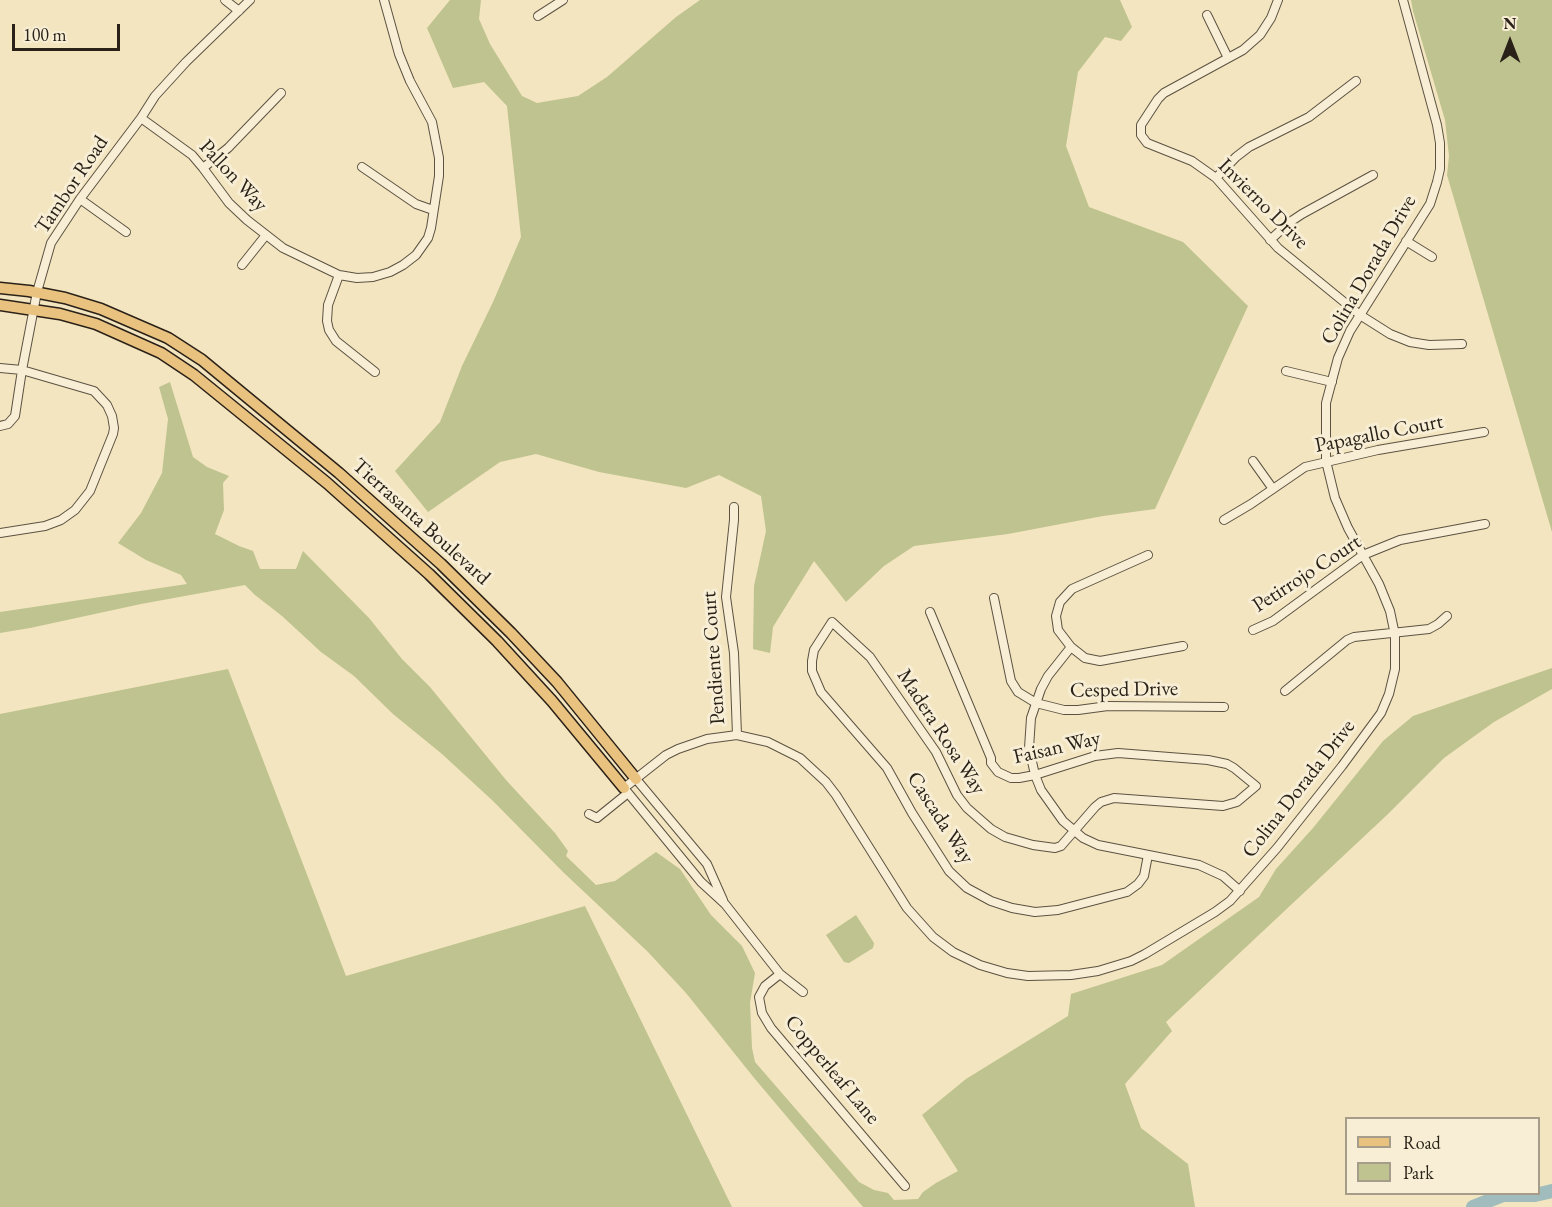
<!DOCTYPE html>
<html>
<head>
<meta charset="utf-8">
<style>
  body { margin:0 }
  #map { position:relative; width:1552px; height:1207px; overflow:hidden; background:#f3e5bf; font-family:"EB Garamond",serif }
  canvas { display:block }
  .legend { position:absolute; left:1345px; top:1117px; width:195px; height:78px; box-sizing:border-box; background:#f7eed5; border:2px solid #a59c89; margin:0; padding:8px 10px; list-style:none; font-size:18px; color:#2a2118 }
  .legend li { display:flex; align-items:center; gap:12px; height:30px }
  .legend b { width:30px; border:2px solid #a59c89 }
  .north { position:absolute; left:1480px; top:12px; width:60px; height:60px; -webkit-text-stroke:4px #f7eed5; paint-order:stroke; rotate:0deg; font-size:16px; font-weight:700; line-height:24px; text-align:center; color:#2a2118 }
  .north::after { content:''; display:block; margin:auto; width:21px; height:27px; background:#2a2118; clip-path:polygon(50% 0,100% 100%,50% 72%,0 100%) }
  .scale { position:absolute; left:12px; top:24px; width:108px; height:27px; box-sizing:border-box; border:3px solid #2a2118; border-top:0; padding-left:8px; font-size:18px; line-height:21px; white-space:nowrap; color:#2a2118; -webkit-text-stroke:4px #f7eed5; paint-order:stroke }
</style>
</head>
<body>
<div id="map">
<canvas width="1552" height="1207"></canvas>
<ul class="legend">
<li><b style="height:8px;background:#eac280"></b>Road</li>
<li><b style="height:16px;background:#bfc38f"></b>Park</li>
</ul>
<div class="north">N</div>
<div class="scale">100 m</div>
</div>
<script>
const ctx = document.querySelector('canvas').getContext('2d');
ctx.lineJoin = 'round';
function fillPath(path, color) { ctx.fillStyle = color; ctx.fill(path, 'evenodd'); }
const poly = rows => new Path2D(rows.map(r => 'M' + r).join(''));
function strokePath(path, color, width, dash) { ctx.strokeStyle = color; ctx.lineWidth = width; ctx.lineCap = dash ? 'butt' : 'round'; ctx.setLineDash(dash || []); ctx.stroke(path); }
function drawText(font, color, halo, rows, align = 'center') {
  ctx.font = font + ' "EB Garamond",serif'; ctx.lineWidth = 6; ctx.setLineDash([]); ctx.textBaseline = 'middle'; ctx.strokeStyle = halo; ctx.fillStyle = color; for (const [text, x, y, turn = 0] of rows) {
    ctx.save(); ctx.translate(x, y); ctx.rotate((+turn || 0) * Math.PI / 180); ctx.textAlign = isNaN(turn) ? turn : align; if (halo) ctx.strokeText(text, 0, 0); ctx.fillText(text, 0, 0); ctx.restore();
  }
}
const green = poly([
  [450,0,481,0,479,19,490,44,522,96,537,103,578,96,607,77,676,17,700,0,1120,0,1132,27,1121,41,1105,37,1078,72,1066,146,1089,207,1183,242,1248,306,1155,509,1103,516,1008,534,914,546,884,566,846,602,814,561,773,627,770,653,753,649,754,586,766,531,761,496,719,475,686,488,599,472,536,454,500,462,428,512,395,471,440,422,462,366,493,302,521,237,507,106,484,82,453,88,427,28],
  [1411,0,1552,0,1552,532,1447,175,1449,156,1445,120,1413,11],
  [170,382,193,457,207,467,229,476,223,483,224,510,215,534,239,546,253,551,260,569,296,569,303,551,369,618,402,659,430,687,506,780,555,833,568,851,566,856,596,885,615,881,656,852,680,869,711,915,742,946,755,973,750,1003,752,1048,755,1062,859,1182,874,1190,888,1193,894,1200,918,1199,923,1192,936,1183,958,1171,922,1115,966,1079,1068,1016,1071,994,1162,965,1259,897,1276,869,1313,828,1383,741,1413,716,1552,668,1552,689,1494,722,1444,758,1388,814,1166,1022,1172,1031,1125,1084,1141,1128,1188,1164,1195,1207,863,1207,755,1079,686,993,648,952,563,872,493,801,442,754,393,714,354,676,321,652,282,616,255,595,245,585,141,604,30,628,0,633,0,612,187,584,181,575,146,560,118,543,141,513,162,473,168,419,159,387],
  [228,669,346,976,585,906,732,1207,0,1207,0,714],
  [856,915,874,943,873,948,849,963,844,962,826,935]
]);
const river = poly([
  [1473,1207,1503,1195,1535,1195,1552,1191]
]);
const minor = poly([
  [225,0,239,11],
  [1278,0,1271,18,1260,35,1243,50,1164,93,1158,99,1141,125,1141,135,1147,143,1192,161,1216,178,1278,248,1360,315,1390,334,1410,342,1429,345,1462,344],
  [1207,15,1228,58],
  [538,16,563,0],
  [141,118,192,155,203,168,229,203,247,220,283,248,339,275,357,278,373,277,390,272,403,265,416,255,428,238,431,228,439,176,439,158,432,122,410,81,399,54,384,0],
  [362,167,416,204,433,210],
  [203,168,228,148,281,93],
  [1216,178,1236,157,1249,147,1309,117,1356,81],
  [80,199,126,232],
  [1270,240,1290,222,1302,214,1373,175],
  [1406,241,1432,257],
  [242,265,266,235],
  [339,275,328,305,327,321,329,330,336,341,375,372],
  [0,368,22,370,94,391,107,405,112,416,114,428,113,434,90,491,75,510,61,520,45,526,0,533],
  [1286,371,1332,382],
  [0,426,8,424,15,416,22,370,37,292,51,243,80,199,141,118,155,96,186,62,250,0],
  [1253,461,1273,489],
  [734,507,734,520,726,597,734,653,737,735],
  [1224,520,1251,504,1305,467,1378,450,1484,432],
  [1148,555,1072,589,1060,602,1056,616,1058,630,1071,647,1085,658,1100,661,1183,646],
  [994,598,1011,681,1018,692,1036,703,1064,710,1078,710,1108,706,1224,707],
  [930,612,991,758,991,763,998,772,1011,778,1019,778,1035,775,1095,756,1118,753,1208,760,1227,764,1234,768,1256,786,1237,802,1223,806,1114,798,1101,802,1095,807,1061,846,1055,848,1033,845,1005,837,991,829,967,808,957,795,936,752,870,657,832,622,814,650,812,661,812,671,821,692,887,768,912,813,949,871,967,888,991,901,1012,908,1035,912,1058,910,1127,892,1138,884,1144,876,1148,855],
  [1253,630,1273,621,1363,555,1400,540,1485,524],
  [1071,647,1048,676,1041,689,1031,718,1029,748,1035,775,1041,790,1063,821,1083,838,1098,845,1199,865,1223,876,1240,891],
  [1285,691,1347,640,1354,637,1429,629,1438,624,1447,616],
  [636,779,707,864,723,900],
  [589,814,597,818,628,793],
  [780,974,765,986,759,997,762,1013,771,1028,905,1186],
  [803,992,780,974,725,904,701,882,624,788,666,755,678,749,707,739,737,735,768,742,800,758,826,782,836,795,907,908,933,937,953,952,980,965,1007,973,1028,976,1071,975,1098,971,1131,961,1145,954,1215,912,1230,901,1277,848,1342,766,1381,713,1389,694,1395,669,1395,635,1390,611,1379,584,1348,528,1335,498,1326,461,1326,403,1338,358,1350,331,1430,204,1437,182,1440,169,1440,143,1437,125,1403,0]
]);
const major = poly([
  [0,288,29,291,65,298,101,309,168,338,202,360,339,473,441,564,511,633,557,682,636,779],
  [0,305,60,314,96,324,161,353,194,375,327,483,429,574,497,641,552,701,624,788]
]);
const streetNames = [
  ["Pallon Way",233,176,47],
  ["Tambor Road",72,185,-56],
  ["Invierno Drive",1263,204,45],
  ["Colina Dorada Drive",1369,270,-60],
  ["Papagallo Court",1379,434,-11],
  ["Tierrasanta Boulevard",421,522,42],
  ["Petirrojo Court",1307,574,-33],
  ["Pendiente Court",714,658,-94],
  ["Cesped Drive",1124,690,-1],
  ["Madera Rosa Way",941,732,57],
  ["Faisan Way",1057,748,-13],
  ["Colina Dorada Drive",1299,789,-52],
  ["Cascada Way",940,818,57],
  ["Copperleaf Lane",832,1070,50]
];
fillPath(green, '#bfc38f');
strokePath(river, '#a0bcbd', 14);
strokePath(minor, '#5c5242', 10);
strokePath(major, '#2a2118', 13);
strokePath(minor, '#f7eed5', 8);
strokePath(major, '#eac280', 10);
drawText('21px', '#2a2118', '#f7eed5', streetNames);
</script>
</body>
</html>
